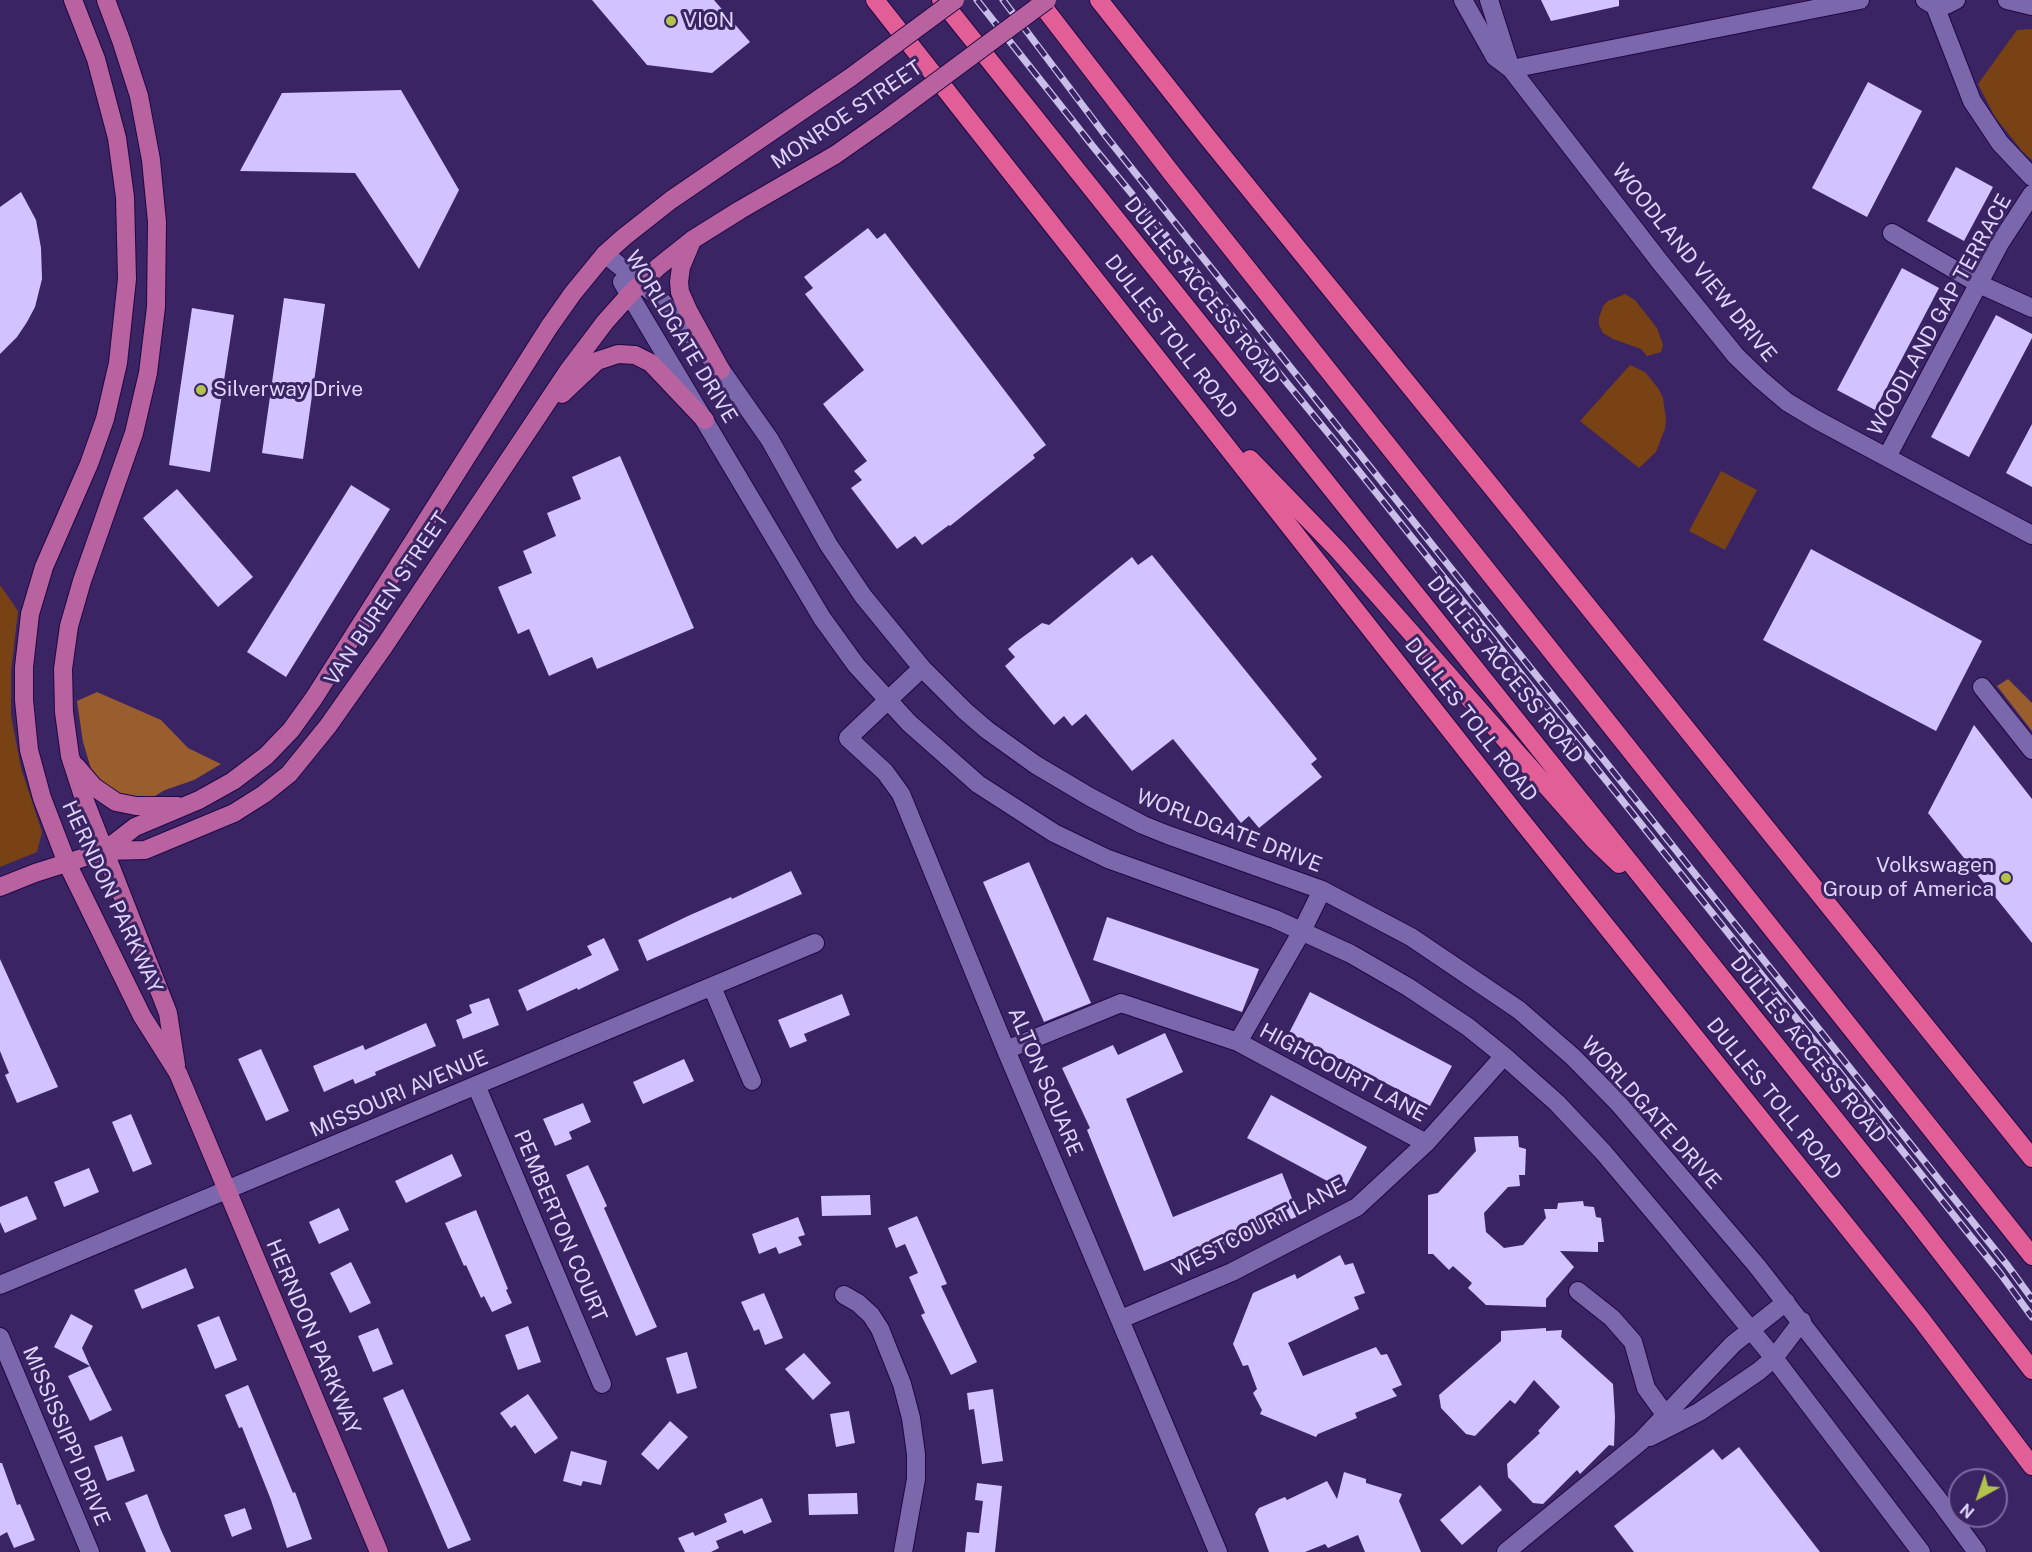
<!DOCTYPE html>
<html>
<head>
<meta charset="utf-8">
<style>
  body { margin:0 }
  #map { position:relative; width:2032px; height:1552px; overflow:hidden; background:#3a2463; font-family:"Public Sans",sans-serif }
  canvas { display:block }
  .north { position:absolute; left:1948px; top:1468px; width:60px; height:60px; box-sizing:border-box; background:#3a2463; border:2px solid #7c6aa0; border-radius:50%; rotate:220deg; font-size:16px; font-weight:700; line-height:24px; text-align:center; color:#ded4fb }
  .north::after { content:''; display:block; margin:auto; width:21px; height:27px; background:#b2c34c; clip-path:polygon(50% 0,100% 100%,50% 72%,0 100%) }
</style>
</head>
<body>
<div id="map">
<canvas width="2032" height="1552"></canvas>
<div class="north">N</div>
</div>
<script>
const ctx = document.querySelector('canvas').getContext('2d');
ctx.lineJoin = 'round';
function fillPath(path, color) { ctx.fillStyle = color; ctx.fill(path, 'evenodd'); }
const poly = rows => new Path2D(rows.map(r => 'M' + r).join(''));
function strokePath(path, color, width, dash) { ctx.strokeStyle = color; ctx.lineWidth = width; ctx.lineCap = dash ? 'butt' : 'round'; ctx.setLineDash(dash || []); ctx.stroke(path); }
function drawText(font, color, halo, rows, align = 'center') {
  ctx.font = font + ' "Public Sans",sans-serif'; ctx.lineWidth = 6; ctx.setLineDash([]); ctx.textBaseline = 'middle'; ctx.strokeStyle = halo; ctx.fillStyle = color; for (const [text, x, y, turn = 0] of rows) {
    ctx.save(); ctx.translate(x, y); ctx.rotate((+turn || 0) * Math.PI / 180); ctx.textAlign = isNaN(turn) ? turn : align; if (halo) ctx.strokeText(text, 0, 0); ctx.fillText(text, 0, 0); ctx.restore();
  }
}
const green = poly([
  [2032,29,2032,160,2023,152,1995,117,1978,84,2017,30],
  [1625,294,1635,300,1657,328,1663,345,1661,352,1647,356,1641,349,1613,339,1603,333,1599,325,1599,318,1603,306,1608,301],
  [1630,365,1645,372,1658,388,1663,398,1666,420,1665,429,1656,452,1639,468,1580,421],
  [1721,471,1757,490,1725,550,1689,531],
  [0,585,18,611,11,672,11,715,21,768,42,832,37,852,0,867]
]);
const forest = poly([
  [2008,679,2032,703,2032,731,1997,686],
  [97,692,161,720,188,748,221,764,194,780,165,790,148,800,123,808,92,772,83,742,77,701]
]);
const building = poly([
  [592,0,714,0,750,42,712,73,647,65],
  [1541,0,1619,0,1619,6,1551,21],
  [1868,82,1922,111,1867,217,1812,188],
  [401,90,459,190,419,269,355,173,240,171,282,93],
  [1956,167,1993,187,1964,241,1927,221],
  [21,192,36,220,41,248,42,279,35,307,27,322,17,337,0,354,0,207],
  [868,228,877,239,885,233,1046,445,1033,455,1035,458,950,526,949,525,922,545,915,536,897,549,851,488,862,480,854,471,867,461,823,404,864,370,805,294,813,288,804,277],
  [1902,268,1939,288,1875,410,1837,390],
  [284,298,325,304,303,459,262,453],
  [192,308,234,315,210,472,169,465],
  [1996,315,2032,334,2032,338,1969,457,1931,437],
  [2032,424,2032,487,2006,473],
  [620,456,694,628,597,669,592,657,549,676,529,629,518,634,498,587,532,573,523,551,556,536,547,513,581,499,572,477],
  [351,485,390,509,286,677,247,652],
  [177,489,253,577,218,607,143,518],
  [1811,549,1982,641,1936,731,1763,640],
  [1152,555,1317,759,1311,764,1322,777,1259,828,1249,816,1241,823,1173,739,1132,771,1086,714,1072,726,1064,716,1054,725,1005,666,1015,657,1008,649,1016,642,1042,623,1049,625,1132,557,1138,565],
  [1974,725,2032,799,2032,943,1928,813],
  [1029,862,1091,1003,1044,1022,983,882],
  [791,871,802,894,647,961,638,940,688,916,731,897,732,899],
  [1107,917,1259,969,1242,1012,1093,960],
  [604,938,619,970,578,990,577,988,527,1011,518,990,592,955,587,946],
  [0,959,58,1087,17,1103,5,1075,9,1073,0,1051],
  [1310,992,1452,1066,1430,1106,1289,1033],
  [842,994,850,1015,804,1034,807,1041,790,1048,778,1020],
  [489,998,499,1025,463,1039,456,1020,472,1013,469,1005],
  [426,1023,436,1046,375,1072,376,1075,355,1084,353,1079,324,1092,313,1066,363,1045,365,1050],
  [1165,1033,1183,1072,1126,1099,1173,1217,1282,1173,1299,1216,1198,1255,1195,1250,1144,1271,1087,1130,1090,1128,1062,1068,1113,1045,1118,1055],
  [261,1049,289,1111,266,1121,238,1059],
  [684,1059,694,1081,643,1104,633,1082],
  [1271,1095,1367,1147,1344,1190,1247,1138],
  [583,1103,591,1122,569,1132,572,1139,555,1146,543,1119],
  [131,1114,152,1164,133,1172,112,1122],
  [1518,1136,1519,1147,1526,1149,1525,1175,1519,1175,1520,1186,1508,1187,1484,1213,1486,1232,1504,1248,1523,1245,1546,1218,1544,1209,1557,1209,1558,1203,1583,1201,1584,1206,1594,1207,1596,1217,1601,1218,1604,1242,1598,1242,1598,1252,1560,1251,1574,1267,1546,1299,1546,1307,1486,1305,1468,1288,1472,1283,1453,1266,1449,1270,1433,1254,1428,1254,1428,1195,1438,1193,1476,1151,1474,1137],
  [452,1154,462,1176,406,1203,395,1181],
  [588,1165,607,1206,604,1208,657,1327,636,1336,566,1175],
  [89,1168,99,1192,64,1207,54,1182],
  [870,1195,871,1215,822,1216,821,1196],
  [27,1196,37,1219,5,1233,0,1222,0,1207],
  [339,1208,349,1230,319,1244,309,1222],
  [476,1210,508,1289,506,1290,512,1303,492,1312,484,1296,481,1298,466,1265,464,1266,445,1223],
  [917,1216,947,1284,941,1286,977,1362,951,1375,921,1315,925,1313,909,1277,918,1273,905,1244,896,1248,888,1228],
  [798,1217,805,1235,798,1237,802,1245,779,1254,776,1247,759,1254,752,1234],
  [1340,1255,1345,1265,1353,1263,1365,1293,1354,1297,1359,1309,1288,1343,1303,1376,1376,1347,1381,1355,1387,1354,1402,1385,1392,1389,1397,1396,1355,1413,1357,1418,1318,1434,1316,1437,1260,1414,1262,1410,1253,1393,1257,1389,1248,1365,1243,1366,1233,1344,1253,1293,1295,1274,1297,1279],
  [351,1262,371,1303,350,1313,330,1273],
  [186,1268,194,1288,142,1309,134,1290],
  [764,1293,783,1338,765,1345,759,1329,754,1331,741,1302],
  [71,1314,93,1326,82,1348,90,1366,54,1347],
  [219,1316,237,1360,215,1369,197,1325],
  [528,1326,541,1362,518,1370,505,1335],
  [378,1328,393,1364,373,1372,358,1336],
  [1546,1328,1546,1331,1562,1330,1561,1337,1613,1384,1615,1417,1614,1446,1609,1445,1580,1474,1577,1470,1543,1504,1533,1503,1508,1477,1507,1464,1540,1433,1538,1431,1560,1407,1534,1380,1515,1404,1510,1400,1475,1436,1466,1434,1441,1408,1439,1395,1501,1341,1501,1331],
  [687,1352,697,1388,677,1394,666,1358],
  [804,1353,831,1383,813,1400,785,1369],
  [90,1366,112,1410,90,1421,68,1376],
  [248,1385,293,1493,295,1492,312,1539,287,1548,271,1500,242,1427,239,1428,225,1395],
  [403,1389,471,1540,448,1549,383,1398],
  [993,1389,1003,1461,982,1464,974,1409,969,1410,967,1393],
  [528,1394,558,1438,535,1454,515,1425,511,1428,500,1413],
  [849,1411,855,1443,836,1447,830,1414],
  [670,1421,688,1437,658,1470,641,1454],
  [122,1436,135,1471,107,1481,94,1446],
  [1739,1447,1820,1552,1634,1552,1614,1526,1713,1449,1722,1460],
  [571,1451,607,1461,601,1485,583,1481,581,1486,563,1481],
  [0,1463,2,1463,17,1505,20,1504,35,1540,14,1548,7,1532,0,1536],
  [1344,1472,1366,1479,1366,1483,1402,1494,1399,1501,1421,1552,1365,1552,1358,1535,1328,1548,1325,1544,1305,1552,1269,1552,1255,1514,1259,1508,1285,1497,1287,1500,1327,1481,1337,1499],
  [977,1483,1002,1486,995,1552,965,1552,967,1532,979,1533,983,1501,975,1500],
  [1480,1485,1502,1510,1462,1545,1440,1520],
  [857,1493,858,1514,809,1515,808,1494],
  [147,1494,161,1530,171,1552,146,1552,125,1503],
  [762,1498,772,1522,744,1534,742,1530,716,1541,719,1548,711,1552,685,1552,678,1538,693,1532,695,1536,727,1522,724,1514],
  [245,1508,252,1529,232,1537,224,1515]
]);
const minor = poly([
  [1463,0,1495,57,1511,69,1660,262,1736,356,1760,379,1787,402,1817,420,2032,535],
  [1489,0,1511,69],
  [1925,0,1935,6,1946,5,1956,0],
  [2007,0,2032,6],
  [1935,6,1972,101,2000,143,2032,177],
  [1511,69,1860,0],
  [1892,233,1979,284,2032,308],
  [605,254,658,297,721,370,770,440,828,544,863,596,922,668,965,711,987,730,1036,765,1090,797,1143,825,1168,835,1322,890,1411,937,1519,1010,1573,1057,1619,1104,1757,1266,1938,1499,1977,1552],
  [622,282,822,618,856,665,909,723,978,784,1054,833,1108,859,1275,919,1351,954,1408,987,1468,1027,1504,1056,1557,1103,1604,1153,1668,1229,1774,1358,1921,1552],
  [1887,457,2000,243,2032,194],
  [922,668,848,738,885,772,901,794,1006,1050,1218,1552],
  [1982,687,2032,750],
  [712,987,752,1081],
  [1238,1042,1302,931,1322,890],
  [1006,1050,1121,1003,1238,1042,1426,1143],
  [476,1085,602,1384],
  [0,1285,815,943],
  [1578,1291,1612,1318,1633,1342,1646,1388,1672,1424],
  [844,1295,858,1303,871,1315,880,1329,902,1384,911,1418,916,1454,916,1479,903,1552],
  [1121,1319,1232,1272,1357,1207,1426,1143,1504,1056],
  [0,1337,90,1552],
  [1650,1437,1699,1412,1759,1371,1774,1358,1802,1321],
  [1506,1552,1641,1441,1733,1344,1786,1302]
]);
const major = poly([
  [73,0,96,59,117,138,125,197,127,279,118,363,105,419,89,464,44,567,30,614,24,667,24,700,29,750,42,798,67,863,142,1016,178,1073,379,1552],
  [106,0,121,40,139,96,151,160,157,222,156,307,148,373,134,433,82,581,69,626,63,669,64,712,70,756,83,796,168,1013,176,1065],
  [691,243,681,267,679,282,680,292,688,310,721,370],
  [562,394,597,361,618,354,635,355,651,363,705,420],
  [76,766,94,787,116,802,136,806,178,806],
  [104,851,135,827,199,800,233,781,266,756,291,730,314,698,549,327,573,293,605,254,624,237,671,200,851,77],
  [0,887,35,873,104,851,145,850,234,813,264,794,289,774,328,726,385,645,568,371,605,322,630,294,658,267,692,240,740,210,835,155,885,120]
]);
const highway = poly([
  [875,0,1517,815,1921,1319,2032,1466],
  [941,0,1910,1213,2032,1370],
  [1038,0,1173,175,2032,1256],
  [1099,0,1208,138,1491,486,2032,1158],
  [1250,459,1338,550,1595,841,1619,864]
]);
const rail = poly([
  [977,0,1095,149,1342,450,2000,1273,2032,1317],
  [1003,0,1105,135,2008,1266,2032,1299]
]);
const majorBridge = poly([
  [851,77,955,0],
  [885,120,1047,0]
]);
const markers = [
  [671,21,6,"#b2c34c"],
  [201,390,6,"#b2c34c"],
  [2006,878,6,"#b2c34c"]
];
const poiNames = [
  ["VION",683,21],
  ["Silverway Drive",213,390],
  ["Volkswagen",1994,866,"right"],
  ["Group of America",1994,890,"right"]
];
const streetNames = [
  ["MONROE STREET",847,115,-34],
  ["WOODLAND VIEW DRIVE",1694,263,51],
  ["DULLES ACCESS ROAD",1202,291,51],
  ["WOODLAND GAP TERRACE",1940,315,-61],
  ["WORLDGATE DRIVE",681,337,59],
  ["DULLES TOLL ROAD",1171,337,52],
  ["VAN BUREN STREET",387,599,-56],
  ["DULLES ACCESS ROAD",1505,670,51],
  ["DULLES TOLL ROAD",1471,720,52],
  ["WORLDGATE DRIVE",1229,831,21],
  ["HERNDON PARKWAY",112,897,65],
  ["DULLES ACCESS ROAD",1808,1050,51],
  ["HIGHCOURT LANE",1343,1073,28],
  ["ALTON SQUARE",1045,1082,67],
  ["MISSOURI AVENUE",399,1094,-23],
  ["DULLES TOLL ROAD",1774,1099,51],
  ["WORLDGATE DRIVE",1651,1113,48],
  ["PEMBERTON COURT",560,1226,67],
  ["WESTCOURT LANE",1259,1228,-27],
  ["HERNDON PARKWAY",313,1337,67],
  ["MISSISSIPPI DRIVE",66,1436,67]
];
fillPath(green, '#784214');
fillPath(forest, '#9a5d2d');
fillPath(building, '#d2c2ff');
strokePath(minor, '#220746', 20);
strokePath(major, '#220746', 20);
strokePath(highway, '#220746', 20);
strokePath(minor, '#7b67ac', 18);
strokePath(major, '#b8629f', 18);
strokePath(highway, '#e15f96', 18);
strokePath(rail, '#c9bee8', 7);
strokePath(rail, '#3a2463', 4.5, [14]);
strokePath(majorBridge, '#220746', 20, []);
strokePath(majorBridge, '#b8629f', 18);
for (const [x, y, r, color] of markers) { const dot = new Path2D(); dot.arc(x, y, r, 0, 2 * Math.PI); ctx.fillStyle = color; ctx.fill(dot); strokePath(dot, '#3a2463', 2); }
drawText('21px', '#ded4fb', '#3a2463', poiNames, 'left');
drawText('21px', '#ded4fb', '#3a2463', streetNames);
</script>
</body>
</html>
